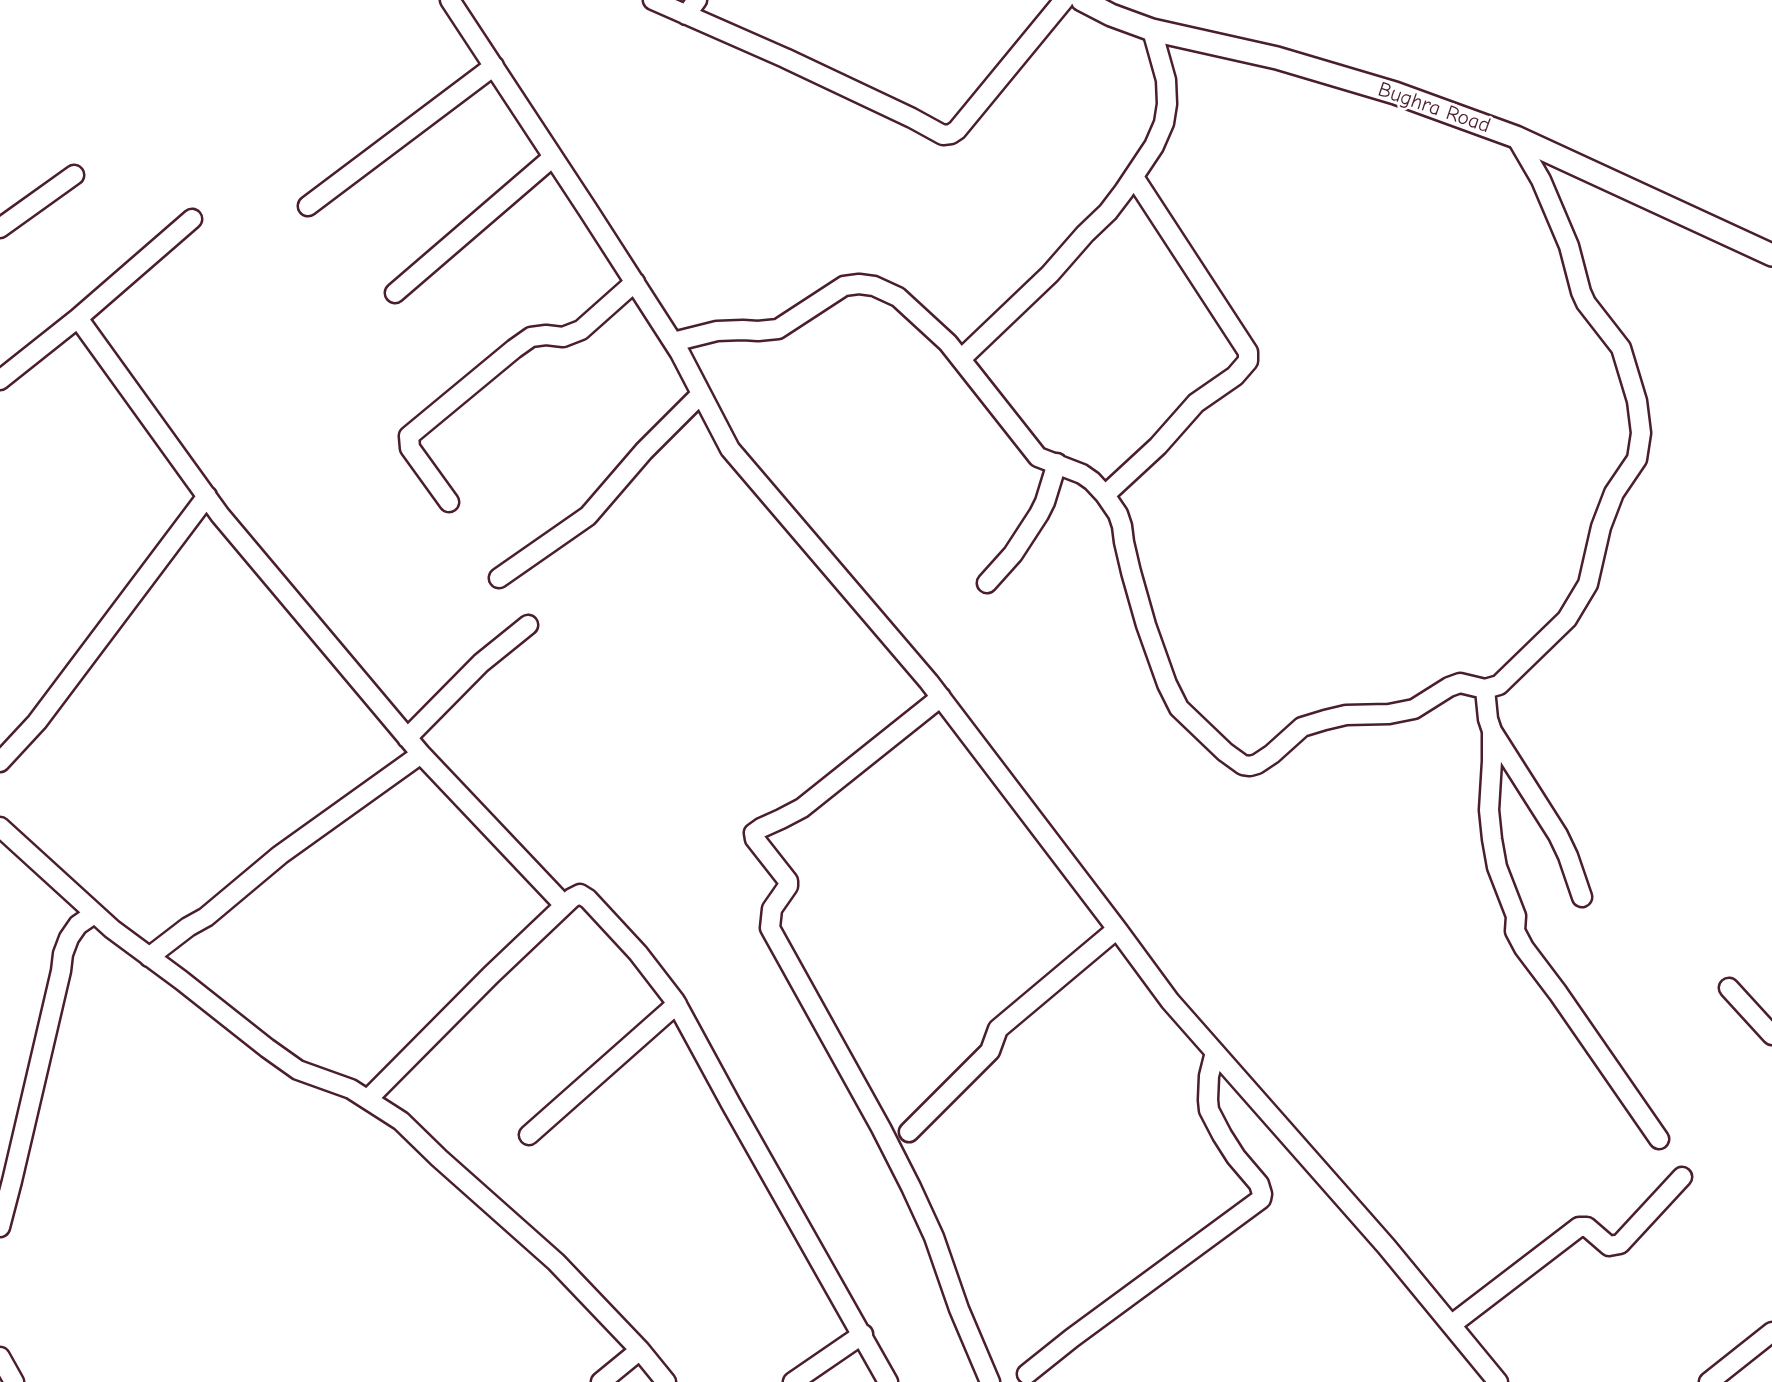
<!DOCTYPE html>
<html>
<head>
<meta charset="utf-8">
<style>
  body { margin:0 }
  canvas { display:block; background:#fff }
</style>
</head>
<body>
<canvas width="1772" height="1382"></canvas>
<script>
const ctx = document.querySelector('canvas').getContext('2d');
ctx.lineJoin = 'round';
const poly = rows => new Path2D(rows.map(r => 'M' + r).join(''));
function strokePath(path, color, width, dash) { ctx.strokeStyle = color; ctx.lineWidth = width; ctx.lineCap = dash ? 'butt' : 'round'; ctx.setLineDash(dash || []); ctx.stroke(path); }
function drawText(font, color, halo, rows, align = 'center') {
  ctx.font = font + ' "Comic Neue",sans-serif'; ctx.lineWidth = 5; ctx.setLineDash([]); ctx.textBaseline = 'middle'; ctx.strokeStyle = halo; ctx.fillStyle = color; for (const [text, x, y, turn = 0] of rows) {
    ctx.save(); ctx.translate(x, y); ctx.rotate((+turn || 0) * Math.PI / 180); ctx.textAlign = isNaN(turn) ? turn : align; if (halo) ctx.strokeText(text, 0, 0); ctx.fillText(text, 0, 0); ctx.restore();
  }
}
const minor = poly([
  [450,0,588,210,680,353,730,449,929,682,1117,929,1170,1001,1386,1246,1498,1382],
  [653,0,785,58,912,118,943,135,951,134,957,130,1064,0],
  [686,15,697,0],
  [308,206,494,66],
  [0,228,74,175],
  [395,293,553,157],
  [78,318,220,515,421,754,564,905],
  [673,342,717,331,743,330,758,331,778,329,844,286,859,284,874,286,898,297,948,343,1038,457,1082,474,1092,481,1105,495,1118,514,1122,526,1124,542,1131,572,1146,625,1167,684,1179,708,1225,752,1243,765,1250,766,1257,764,1272,754,1302,727,1325,720,1346,715,1389,714,1414,709,1449,687,1460,683,1485,689,1499,685,1567,619,1588,584,1601,527,1614,493,1637,459,1641,433,1637,401,1621,348,1586,303,1581,292,1569,246,1541,180,1516,137],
  [961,359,1050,274,1085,234,1108,212,1124,191,1154,146,1164,123,1167,104,1166,80,1152,30],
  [0,380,78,318,192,219],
  [1105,495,1158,446,1196,403,1235,376,1248,361,1248,352,1134,177],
  [449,502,410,448,409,436,514,349,531,337,546,335,563,337,581,330,635,282],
  [499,578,588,516,644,451,701,394],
  [987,583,1013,554,1039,514,1045,502,1057,463],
  [1485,689,1488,719,1492,731,1492,761,1489,810,1492,839,1497,867,1516,916,1515,931,1524,948,1558,993,1659,1139],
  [941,697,802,808,781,819,761,828,754,833,755,839,788,881,788,886,772,909,770,928,881,1128,911,1187,934,1237,959,1309,990,1382],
  [1492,731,1558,835,1568,856,1582,897],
  [407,738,481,663,528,625],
  [0,762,37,722,207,496],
  [0,827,112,929,181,980,267,1048,298,1070,351,1089,401,1121,439,1158,556,1262,640,1350,666,1382],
  [149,957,188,927,206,917,280,855,421,754],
  [1729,988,1772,1035],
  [368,1099,491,975,572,898,580,894,588,899,638,953,675,1001,731,1104,888,1382],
  [909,1132,990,1051,998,1029,1117,929],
  [529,1135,677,1004],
  [0,1227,12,1181,61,971,63,954,69,938,78,925,94,914],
  [1451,1325,1579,1227,1587,1227,1609,1246,1620,1244,1682,1177],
  [0,1357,14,1382],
  [1027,1374,1072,1338,1261,1199,1262,1194,1259,1184,1236,1157,1222,1135,1209,1110,1208,1100,1209,1076,1215,1052],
  [601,1382,640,1350],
  [793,1382,863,1334],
  [1709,1382,1772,1332]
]);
const tertiary = poly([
  [1082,0,1111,15,1152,30,1277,58,1395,93,1516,137,1772,255]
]);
const streetNames = [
  ["Bughra Road",1434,108,19]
];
strokePath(minor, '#4a1f2b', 23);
strokePath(tertiary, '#4a1f2b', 26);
strokePath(minor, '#fff', 18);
strokePath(tertiary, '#fff', 21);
drawText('21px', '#4a1f2b', '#fff', streetNames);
</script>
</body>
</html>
